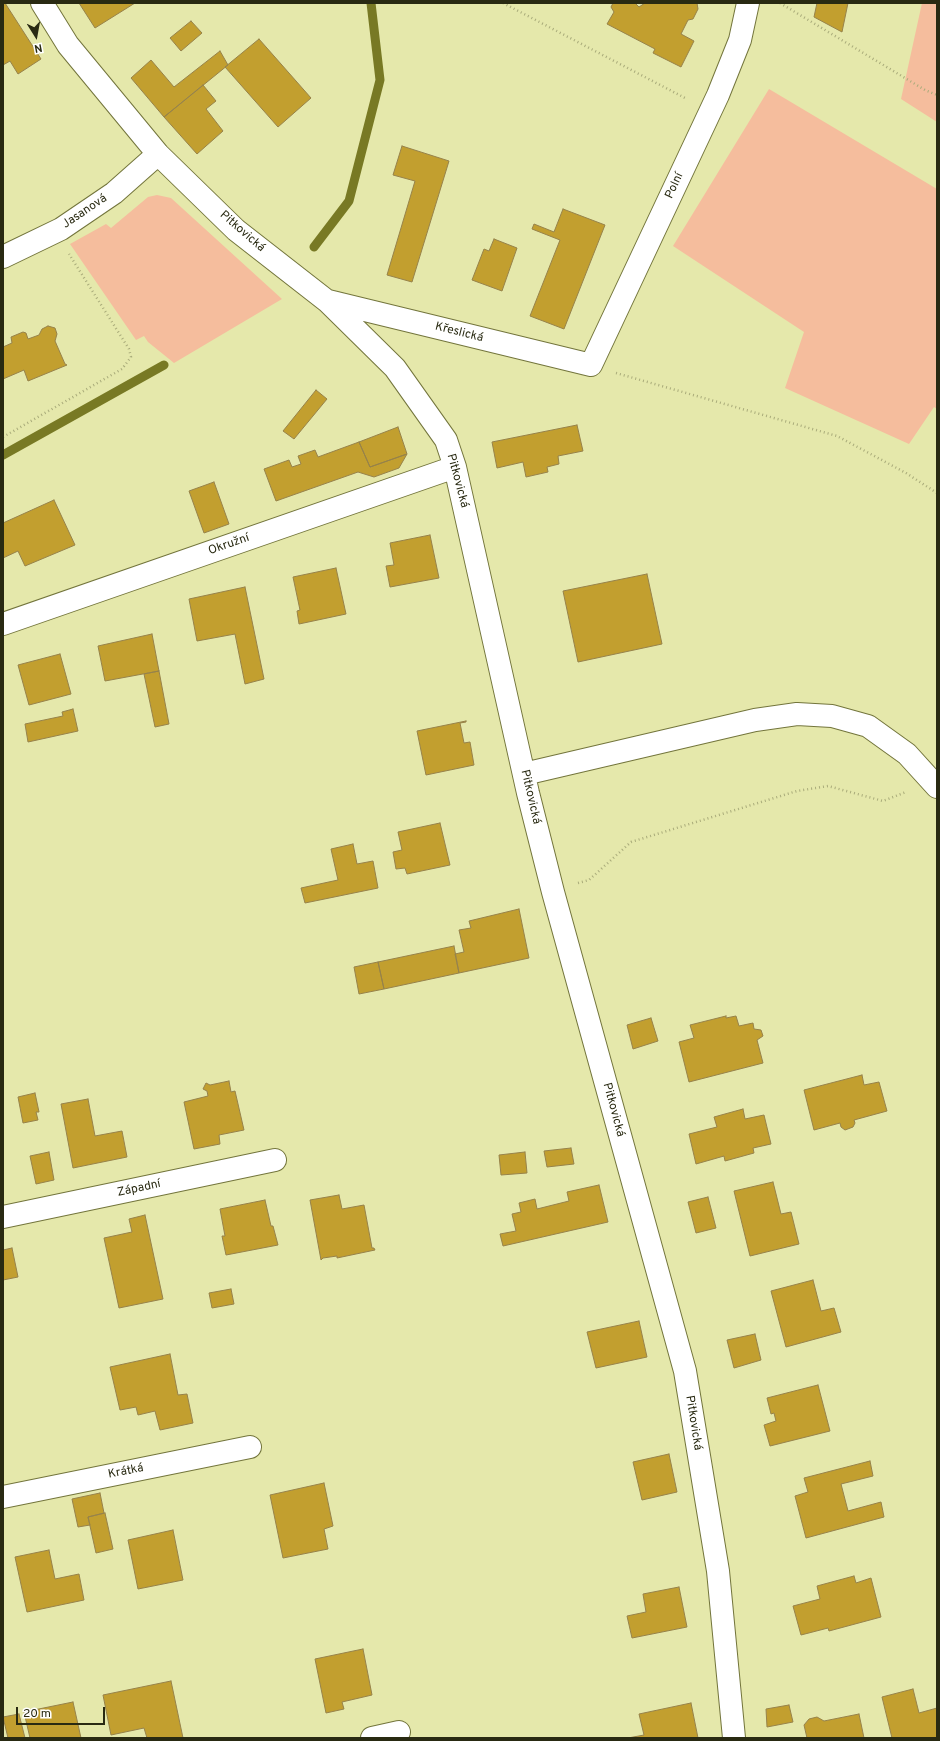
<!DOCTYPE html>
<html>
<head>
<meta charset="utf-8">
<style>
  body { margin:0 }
  #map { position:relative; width:940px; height:1741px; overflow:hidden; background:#e5e8ab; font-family:Overpass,sans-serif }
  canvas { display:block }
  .frame { position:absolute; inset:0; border:4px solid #292a12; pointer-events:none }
  .north { position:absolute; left:16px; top:16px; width:40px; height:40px; -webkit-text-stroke:3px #fff; paint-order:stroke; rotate:169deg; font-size:11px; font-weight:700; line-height:16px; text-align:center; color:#292a12 }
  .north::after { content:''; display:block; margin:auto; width:14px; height:18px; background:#292a12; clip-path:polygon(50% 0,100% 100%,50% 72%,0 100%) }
  .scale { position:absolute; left:16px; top:1707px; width:89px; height:18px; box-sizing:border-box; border:2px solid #292a12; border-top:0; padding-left:5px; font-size:12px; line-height:14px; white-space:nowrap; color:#292a12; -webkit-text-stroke:3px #fff; paint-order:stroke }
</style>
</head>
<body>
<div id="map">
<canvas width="940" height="1741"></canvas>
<div class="frame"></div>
<div class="north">N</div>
<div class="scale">20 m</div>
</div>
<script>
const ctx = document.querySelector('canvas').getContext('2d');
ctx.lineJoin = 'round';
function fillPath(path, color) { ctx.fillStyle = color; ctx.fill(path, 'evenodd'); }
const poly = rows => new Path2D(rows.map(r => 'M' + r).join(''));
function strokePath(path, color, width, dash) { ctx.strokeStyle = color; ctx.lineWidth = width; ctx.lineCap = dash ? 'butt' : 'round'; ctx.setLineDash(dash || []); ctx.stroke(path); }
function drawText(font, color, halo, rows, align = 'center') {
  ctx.font = font + ' Overpass,sans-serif'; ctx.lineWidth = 4; ctx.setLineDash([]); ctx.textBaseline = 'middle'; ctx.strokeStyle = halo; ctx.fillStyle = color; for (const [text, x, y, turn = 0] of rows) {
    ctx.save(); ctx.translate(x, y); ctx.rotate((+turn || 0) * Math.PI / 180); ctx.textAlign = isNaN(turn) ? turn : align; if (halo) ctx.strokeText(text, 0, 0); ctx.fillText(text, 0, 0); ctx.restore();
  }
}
const green = poly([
  [922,3,937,3,937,122,901,99],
  [769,89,937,189,937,409,934,407,909,444,785,388,804,332,673,246],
  [157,195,171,198,282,299,174,363,148,342,144,336,136,340,70,244,106,224,111,228,148,197]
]);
const stream = poly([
  [314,247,349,201,380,80,371,3],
  [3,455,164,365]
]);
const building = poly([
  [3,3,5,3,41,59,18,74,10,61,3,65,3,3],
  [79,3,135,3,95,28,79,3],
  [613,3,635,3,639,7,645,3,697,3,698,9,693,19,688,20,681,34,694,41,681,67,653,53,655,49,607,24,614,12,611,7,613,3],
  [817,3,848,3,842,32,814,17,817,3],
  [191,21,202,33,181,51,170,38,191,21],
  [259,39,311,98,278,127,225,67,259,39],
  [220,51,228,65,164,117,131,78,151,60,174,87,220,51],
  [203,85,216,101,206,109,223,131,197,154,164,117,203,85],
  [402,146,449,161,412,282,387,275,415,181,393,175,402,146],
  [563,209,605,225,564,329,530,316,560,240,532,229,534,224,554,232,563,209],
  [494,239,517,248,502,291,472,280,484,249,489,251,494,239],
  [48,326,55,328,57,334,55,341,65,364,67,365,28,381,24,370,3,379,3,347,12,343,11,337,23,332,26,333,28,339,39,335,42,329,48,326],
  [316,390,327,399,294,439,283,431,316,390],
  [577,425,583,451,558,456,559,464,547,467,548,472,526,477,523,462,497,468,492,442,577,425],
  [398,427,407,454,370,467,359,442,398,427],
  [359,442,370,467,407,454,399,468,374,477,358,472,276,501,264,469,289,460,292,467,301,464,298,456,315,450,318,457,359,442],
  [214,482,229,524,204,533,189,491,214,482],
  [54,500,75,545,25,566,18,551,3,558,3,523,54,500],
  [430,535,439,578,390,587,386,566,394,565,390,543,430,535],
  [336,568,346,614,299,624,297,611,300,610,293,577,336,568],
  [647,574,662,644,578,662,563,591,647,574],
  [245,587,264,679,245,684,235,634,197,641,189,599,245,587],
  [152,634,159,671,105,681,98,646,152,634],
  [60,654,71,694,29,705,18,665,60,654],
  [159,671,169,724,155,727,144,674,159,671],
  [73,709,78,731,28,742,25,724,63,716,62,712,73,709],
  [466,721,466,722,460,723,464,743,470,742,474,765,426,775,417,731,466,721],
  [440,823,450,865,407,874,405,868,396,869,393,852,402,850,398,832,440,823],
  [353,844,357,864,373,861,378,888,305,903,301,888,338,880,331,849,353,844],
  [519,909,529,958,459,973,455,954,464,952,459,930,471,928,469,921,519,909],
  [454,946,459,973,384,989,378,962,454,946],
  [378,962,384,989,359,994,354,967,378,962],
  [726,1016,726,1018,736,1016,739,1026,753,1023,754,1029,761,1030,763,1036,757,1040,763,1063,689,1082,679,1042,694,1038,690,1025,726,1016],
  [651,1018,658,1041,633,1049,627,1025,651,1018],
  [862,1075,864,1085,879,1082,887,1111,854,1120,855,1123,853,1127,845,1130,841,1127,840,1123,814,1130,804,1090,862,1075],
  [229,1081,231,1092,235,1091,244,1130,219,1135,220,1144,194,1149,184,1102,208,1096,207,1091,203,1089,206,1083,210,1085,229,1081],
  [35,1093,39,1112,36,1112,38,1120,23,1123,18,1097,35,1093],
  [88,1099,95,1136,122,1131,127,1157,73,1168,61,1104,88,1099],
  [743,1109,745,1119,764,1115,771,1144,753,1148,754,1153,725,1161,724,1156,696,1164,689,1134,717,1127,714,1117,743,1109],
  [571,1148,574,1164,547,1167,544,1151,571,1148],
  [49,1152,54,1180,36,1184,30,1156,49,1152],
  [525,1152,527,1173,501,1175,499,1155,525,1152],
  [773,1182,781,1214,791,1212,799,1244,750,1256,734,1191,773,1182],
  [599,1185,608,1222,503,1246,500,1234,516,1231,512,1214,521,1212,519,1203,535,1199,537,1209,569,1201,567,1192,599,1185],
  [339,1195,342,1209,364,1205,372,1248,374,1248,375,1250,337,1258,337,1256,323,1258,321,1260,310,1200,339,1195],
  [708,1197,716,1228,696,1233,688,1202,708,1197],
  [265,1200,271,1226,273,1226,278,1245,226,1255,222,1236,225,1236,220,1209,265,1200],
  [145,1215,163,1299,119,1308,104,1238,132,1232,129,1219,145,1215],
  [12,1248,18,1277,3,1280,3,1250,12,1248],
  [813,1280,821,1311,834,1308,841,1332,786,1347,771,1291,813,1280],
  [231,1289,234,1304,212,1308,209,1293,231,1289],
  [639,1321,647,1357,596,1368,587,1332,639,1321],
  [755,1334,761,1360,734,1368,727,1340,755,1334],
  [170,1354,178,1395,187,1394,193,1423,160,1430,155,1411,138,1415,136,1407,120,1410,110,1367,170,1354],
  [818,1385,830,1431,770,1446,764,1425,776,1421,774,1413,771,1414,767,1398,818,1385],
  [669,1454,677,1492,642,1500,633,1462,669,1454],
  [870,1461,873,1476,841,1484,848,1511,881,1502,884,1517,806,1538,795,1496,808,1492,804,1478,870,1461],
  [324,1483,333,1526,324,1529,328,1549,283,1558,270,1495,324,1483],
  [100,1493,104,1513,88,1517,90,1525,78,1527,72,1499,100,1493],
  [105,1513,113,1549,96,1553,88,1517,105,1513],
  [173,1530,183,1580,138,1589,128,1540,173,1530],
  [49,1550,55,1579,79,1574,84,1600,27,1612,15,1557,49,1550],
  [854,1576,856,1583,871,1578,881,1617,829,1631,828,1628,801,1635,793,1606,820,1599,817,1586,854,1576],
  [679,1587,687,1627,632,1638,627,1616,646,1612,643,1594,679,1587],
  [363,1649,372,1695,342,1702,344,1709,326,1713,315,1659,363,1649],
  [171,1681,183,1738,147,1738,144,1728,111,1735,103,1695,171,1681],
  [913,1689,919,1713,937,1708,937,1738,892,1738,882,1697,913,1689],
  [73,1702,81,1738,30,1738,24,1712,73,1702],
  [691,1703,698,1738,628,1738,644,1735,639,1714,691,1703],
  [789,1705,793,1722,767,1727,766,1709,789,1705],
  [19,1714,25,1738,8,1738,3,1717,19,1714],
  [859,1714,864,1738,807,1738,804,1725,809,1719,817,1717,824,1721,859,1714]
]);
const path = poly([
  [503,3,687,99],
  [780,3,925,90,937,95],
  [616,373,837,436,906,473,937,493],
  [3,437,122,369,131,357,129,349,69,254],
  [578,883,589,880,631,842,797,791,828,786,883,801,906,792]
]);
const minor = poly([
  [42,3,68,45,158,154,236,230,327,301,395,368,446,440,455,467,528,793,553,892,685,1371,718,1571,734,1738],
  [3,257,61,229,114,193,158,154],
  [328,301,591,365,718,95,740,40,748,3],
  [3,624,455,467],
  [524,774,755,720,797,714,832,716,868,726,907,754,937,787],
  [3,1217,275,1160],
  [3,1497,250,1447],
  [372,1738,399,1732]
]);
const streetNames = [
  ["Polní",675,186,-65],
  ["Jasanová",85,212,-34],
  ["Pitkovická",242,232,41],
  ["Křeslická",459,333,14],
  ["Pitkovická",457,481,75],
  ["Okružní",229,545,-19],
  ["Pitkovická",530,797,77],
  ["Pitkovická",613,1110,75],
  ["Západní",139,1189,-12],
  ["Pitkovická",693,1423,81],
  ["Krátká",126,1472,-11]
];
fillPath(green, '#f5bd9d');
strokePath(stream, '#787924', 9);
fillPath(building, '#c29f2f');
strokePath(building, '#96824a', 1);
strokePath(minor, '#73753c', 24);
strokePath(path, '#a9ab7a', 2.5, [1, 3]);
strokePath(minor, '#fff', 22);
drawText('12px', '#292a12', '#fff', streetNames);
</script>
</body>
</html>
